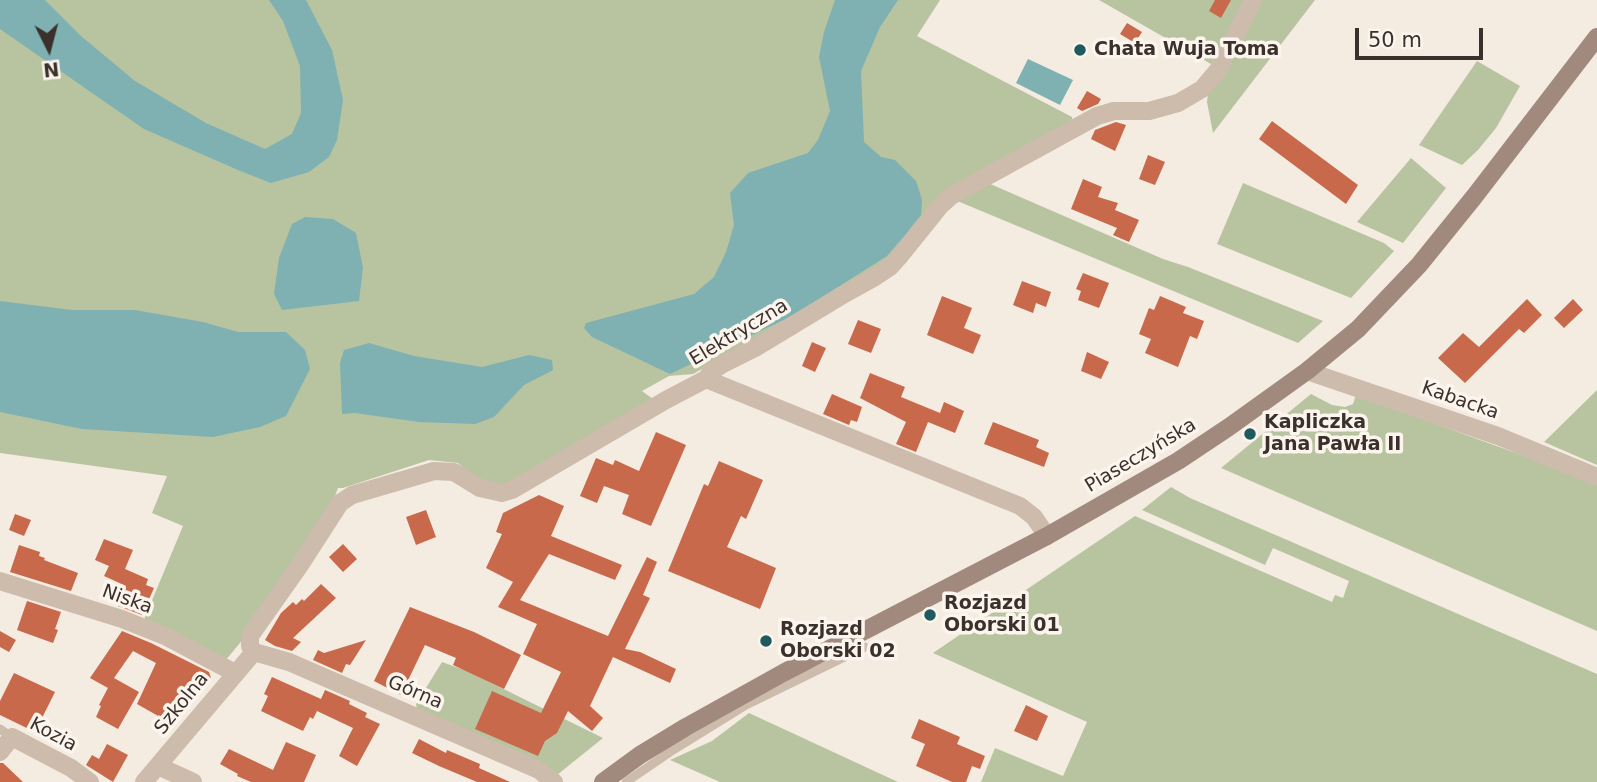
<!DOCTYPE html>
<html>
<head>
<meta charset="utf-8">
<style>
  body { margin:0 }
  #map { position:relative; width:1597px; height:782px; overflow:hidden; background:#f4ebe1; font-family:"DejaVu Sans",sans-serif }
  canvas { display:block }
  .north { position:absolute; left:14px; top:14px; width:70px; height:70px; -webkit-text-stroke:5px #fbf5ee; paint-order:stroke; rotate:174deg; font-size:19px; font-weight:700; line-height:28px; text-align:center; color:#3b302b }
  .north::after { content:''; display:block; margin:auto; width:24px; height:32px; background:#3b302b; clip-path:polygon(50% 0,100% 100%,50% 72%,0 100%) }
  .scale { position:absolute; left:1355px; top:28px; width:128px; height:32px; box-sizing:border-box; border:4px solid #3b302b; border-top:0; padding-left:9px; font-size:21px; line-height:24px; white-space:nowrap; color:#3b302b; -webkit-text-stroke:5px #fbf5ee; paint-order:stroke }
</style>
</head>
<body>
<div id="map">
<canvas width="1597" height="782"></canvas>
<div class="north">N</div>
<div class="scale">50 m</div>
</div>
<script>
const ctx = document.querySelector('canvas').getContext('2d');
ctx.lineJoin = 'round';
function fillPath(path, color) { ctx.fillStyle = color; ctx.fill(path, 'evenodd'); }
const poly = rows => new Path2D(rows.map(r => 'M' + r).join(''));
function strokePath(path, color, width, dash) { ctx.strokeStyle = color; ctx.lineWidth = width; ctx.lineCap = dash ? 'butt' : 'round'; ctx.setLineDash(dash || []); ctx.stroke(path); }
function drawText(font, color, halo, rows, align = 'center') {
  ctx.font = font + ' "DejaVu Sans",sans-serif'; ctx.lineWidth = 7; ctx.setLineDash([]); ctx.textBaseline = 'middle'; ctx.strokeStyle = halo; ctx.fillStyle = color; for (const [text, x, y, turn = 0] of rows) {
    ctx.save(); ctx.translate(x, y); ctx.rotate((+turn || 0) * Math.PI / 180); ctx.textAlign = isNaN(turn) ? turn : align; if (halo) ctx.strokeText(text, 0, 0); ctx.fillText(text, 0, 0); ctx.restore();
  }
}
const green = poly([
  [0,0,940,0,917,36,1072,117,1073,125,946,197,881,272,722,362,702,369,693,374,669,376,642,391,653,399,517,482,502,485,489,484,471,474,458,463,429,460,343,488,338,488,333,501,244,638,225,661,143,622,183,526,152,513,167,476,0,453],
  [1099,0,1248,0,1211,64],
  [1259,0,1315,0,1213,133,1207,102,1209,86],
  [1477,61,1520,86,1496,128,1478,150,1462,165,1419,145],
  [1411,158,1446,188,1403,243,1357,222],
  [988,183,1163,259,1188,267,1323,321,1298,343,955,200],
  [1243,183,1384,243,1394,251,1351,298,1217,244],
  [1597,390,1597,465,1544,442],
  [1311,394,1332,405,1345,407,1353,404,1356,395,1516,453,1597,484,1597,631,1221,468],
  [1171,487,1190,498,1597,674,1597,782,981,782,995,748,1063,776,1087,722,933,653,1135,516,1332,602,1335,595,1343,598,1349,581,1273,548,1265,565,1142,510],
  [442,662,467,671,603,738,557,775,418,714,416,704],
  [749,713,898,782,720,782,670,760,712,741]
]);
const water = poly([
  [0,0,45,0,81,36,135,81,206,123,265,149,292,134,301,113,300,66,283,21,269,0,306,0,332,50,343,100,337,140,329,157,309,172,271,183,238,170,144,129,0,29],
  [835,0,898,0,880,27,861,71,864,142,881,157,895,160,916,181,922,200,921,219,910,235,899,242,887,256,794,315,670,374,592,337,584,328,586,323,694,294,714,277,726,252,734,225,730,193,748,173,808,153,818,140,830,111,819,57,824,32],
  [1028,59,1073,80,1060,105,1016,83],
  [305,217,333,219,356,233,363,268,359,301,282,310,274,294,279,258,292,224],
  [0,301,72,310,135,310,203,322,238,332,286,332,305,350,310,369,286,416,260,427,213,437,82,429,0,412],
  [369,343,414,356,482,367,529,355,552,360,553,370,524,385,494,417,475,424,419,422,355,413,342,414,340,363,344,350]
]);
const building = poly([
  [1215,0,1231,0,1221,18,1209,11],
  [1127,23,1142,32,1135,43,1120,34],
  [1087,91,1101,99,1098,104,1082,111,1077,108],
  [1272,121,1358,185,1346,204,1259,139],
  [1116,122,1126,125,1115,151,1091,139,1095,130],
  [1148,155,1165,162,1155,185,1139,179],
  [1083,179,1102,187,1098,197,1118,203,1115,210,1139,220,1129,242,1113,235,1117,228,1071,209],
  [1083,273,1109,283,1099,308,1078,300,1081,291,1076,289],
  [1022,281,1051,292,1046,307,1036,303,1033,313,1013,305],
  [942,296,972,308,964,328,981,335,973,354,927,335],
  [1160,296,1186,307,1183,313,1204,321,1197,339,1190,336,1178,367,1145,353,1151,339,1139,334,1149,308,1154,310],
  [1527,299,1542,315,1524,333,1519,329,1465,383,1438,358,1463,333,1479,347],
  [1573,299,1583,310,1564,328,1554,318],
  [858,320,881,329,871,353,848,344],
  [812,342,826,348,815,372,802,366],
  [1087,352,1109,362,1101,379,1081,371],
  [870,373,905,387,901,397,940,413,944,402,964,411,955,433,928,422,916,452,896,444,906,422,860,398],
  [832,394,862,407,857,422,851,420,849,425,823,414],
  [993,422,1039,440,1036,447,1049,453,1044,467,984,444],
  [656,432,686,445,651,526,622,514,629,495,604,486,597,503,580,496,596,458,613,465,615,460,639,471],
  [719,461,763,480,746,519,741,516,727,547,776,568,760,609,668,571,704,484,708,486],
  [539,495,564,506,551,536,622,565,615,580,549,554,520,600,608,636,647,557,657,562,643,595,650,598,625,649,640,652,676,669,670,683,613,657,590,706,603,718,592,731,568,711,557,733,545,741,538,756,475,729,492,691,541,713,561,672,523,654,537,624,498,607,513,582,486,568,502,534,496,532,503,513],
  [426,510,436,537,416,545,406,517],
  [15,514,31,520,24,536,9,530],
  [104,539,133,550,125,569,148,579,146,585,154,588,142,615,118,606,126,586,104,576,109,566,95,560],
  [343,544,357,559,343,572,329,557],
  [19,545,40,552,39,556,45,558,44,560,78,573,71,591,10,572],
  [321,584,336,598,293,638,301,642,292,651,275,646,265,640,281,613,293,602,296,605,302,599,304,601],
  [27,601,61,612,55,629,58,630,53,643,17,630],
  [410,607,474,632,521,655,504,689,453,665,456,658,425,645,401,695,374,681],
  [0,631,16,640,9,652,0,647],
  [122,631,151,643,209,672,211,678,174,725,137,704,156,663,133,651,114,678,139,692,118,729,96,717,101,706,99,705,110,684,108,688,90,678],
  [366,640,350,665,346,664,342,673,313,660,318,650,324,653],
  [14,673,55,692,35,732,0,715,0,701],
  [272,677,321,699,325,690,350,701,349,704,367,713,365,717,380,724,357,766,339,756,353,728,317,711,313,719,310,717,303,731,261,711,268,696,264,694],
  [1026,705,1048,716,1037,741,1014,731],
  [919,719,960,737,957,744,985,756,980,769,972,766,966,782,952,782,916,766,925,744,911,738],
  [419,739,446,753,447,750,480,764,479,768,510,782,477,782,439,766,412,753],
  [286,742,316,755,304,782,251,782,237,776,238,774,220,764,229,749,273,770],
  [107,744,128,755,113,782,86,765,92,755,99,759],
  [0,763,3,763,23,782,0,782]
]);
const lane = poly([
  [0,729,12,737],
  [626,782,670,752,746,705,865,647]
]);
const street = poly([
  [1307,371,1498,436,1597,477],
  [706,379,1020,506,1034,517,1047,536],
  [0,581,122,619,167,637,235,673],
  [254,652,250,646,250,636,300,565,340,503,352,495,434,471,454,472,480,488,502,493,512,490,666,400,706,379,712,371,723,364,755,348,846,293,875,277,890,267,899,257,940,206,951,196,1097,116,1114,111,1149,111,1178,103,1202,89,1218,70,1253,0],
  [254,652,289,662,539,770,554,782],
  [0,752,12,737,71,768,90,782],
  [158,766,193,782],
  [144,782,254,652]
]);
const secondary = poly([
  [603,782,640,755,686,727,783,673,1047,536,1178,461,1229,427,1307,371,1358,329,1419,265,1474,197,1597,37]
]);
const markers = [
  [1080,50,7,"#1f5a5e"],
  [1250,434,7,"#1f5a5e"],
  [930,615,7,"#1f5a5e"],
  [766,641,7,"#1f5a5e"]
];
const poiNames = [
  ["Chata Wuja Toma",1094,50],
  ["Kapliczka",1264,423],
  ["Jana Pawła II",1264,445],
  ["Rozjazd",944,604],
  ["Oborski 01",944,626],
  ["Rozjazd",780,630],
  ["Oborski 02",780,652]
];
const streetNames = [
  ["Elektryczna",739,333,-31],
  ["Kabacka",1460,401,19],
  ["Piaseczyńska",1141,456,-31],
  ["Niska",127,600,20],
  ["Górna",415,693,23],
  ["Szkolna",182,704,-51],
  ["Kozia",53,735,28]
];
fillPath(green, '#b8c4a0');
fillPath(water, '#7fb0b2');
fillPath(building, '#c8694b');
strokePath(lane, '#cdbbac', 9);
strokePath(street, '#cdbbac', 18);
strokePath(secondary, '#a18a7d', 18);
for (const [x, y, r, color] of markers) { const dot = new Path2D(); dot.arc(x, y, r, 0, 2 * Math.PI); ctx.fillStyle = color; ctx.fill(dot); strokePath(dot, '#fbf5ee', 2.5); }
drawText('bold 19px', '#3b302b', '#fbf5ee', poiNames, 'left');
drawText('19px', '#3b302b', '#fbf5ee', streetNames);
</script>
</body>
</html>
